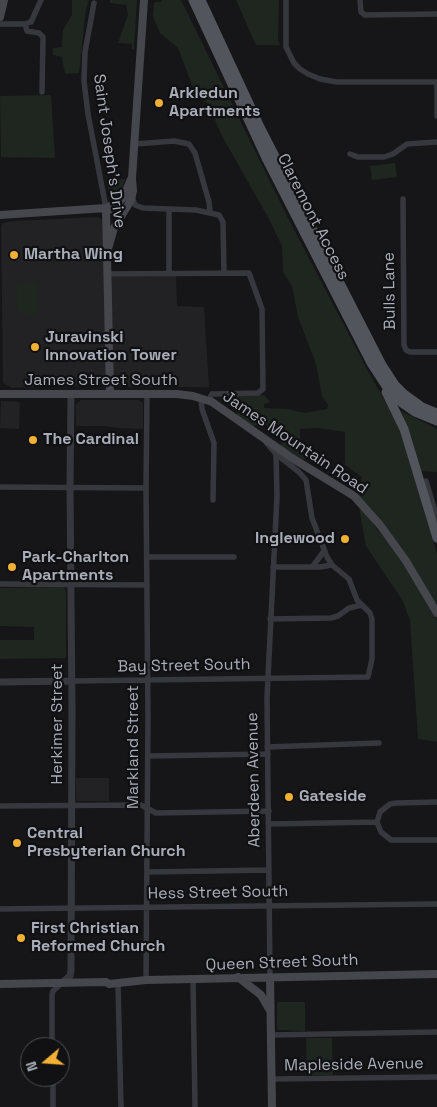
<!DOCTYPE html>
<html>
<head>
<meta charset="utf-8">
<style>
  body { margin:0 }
  #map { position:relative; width:437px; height:1107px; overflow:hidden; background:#161618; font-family:"Space Grotesk",sans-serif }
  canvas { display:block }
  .north { position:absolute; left:20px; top:1037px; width:50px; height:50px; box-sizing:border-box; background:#111113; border:1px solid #4d4f55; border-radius:50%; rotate:252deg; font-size:14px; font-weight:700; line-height:20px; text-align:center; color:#a8adb8 }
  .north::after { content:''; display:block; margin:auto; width:18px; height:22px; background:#f2b134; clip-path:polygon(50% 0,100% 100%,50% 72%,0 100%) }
</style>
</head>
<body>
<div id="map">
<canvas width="437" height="1107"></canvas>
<div class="north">N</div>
</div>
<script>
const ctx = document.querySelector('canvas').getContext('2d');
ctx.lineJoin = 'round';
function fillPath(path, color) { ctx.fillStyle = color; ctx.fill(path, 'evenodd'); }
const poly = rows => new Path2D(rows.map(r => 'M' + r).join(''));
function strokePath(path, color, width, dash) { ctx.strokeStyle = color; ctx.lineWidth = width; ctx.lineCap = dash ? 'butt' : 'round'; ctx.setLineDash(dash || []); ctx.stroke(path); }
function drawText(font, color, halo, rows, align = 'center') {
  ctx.font = font + ' "Space Grotesk",sans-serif'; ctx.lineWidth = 4.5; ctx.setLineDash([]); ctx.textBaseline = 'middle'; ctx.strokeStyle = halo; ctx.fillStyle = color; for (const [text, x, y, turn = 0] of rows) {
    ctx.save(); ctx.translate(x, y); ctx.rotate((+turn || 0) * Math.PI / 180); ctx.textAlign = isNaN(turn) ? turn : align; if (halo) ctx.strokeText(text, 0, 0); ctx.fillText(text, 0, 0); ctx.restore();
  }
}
const built = poly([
  [98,217,103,221,104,274,116,277,176,276,177,306,204,307,209,387,124,387,100,385,12,388,3,383,1,226,3,223,13,221],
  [81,400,139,400,143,403,143,429,119,428,104,426,76,426,76,404],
  [1,401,20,402,19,429,0,428],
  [76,778,109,778,109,801,76,801]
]);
const green = poly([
  [72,0,89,0,86,9,79,73,65,74,62,57,53,55,53,48,62,47,63,30,72,15],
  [110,0,137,0,134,49,132,49,132,44,118,43,128,15,126,5,110,3],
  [162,0,181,0,288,218,368,371,398,424,437,553,437,608,357,495,362,477,345,465,345,432,318,428,300,429,300,448,312,454,307,459,302,459,281,447,280,425,252,426,236,415,238,413,232,407,221,400,220,396,264,395,270,402,264,404,264,408,288,409,305,413,327,409,328,405,322,396,316,364,298,317,292,286,283,272,282,246,269,219,222,136,208,104,195,93,178,48,160,33,153,17,154,2,161,2],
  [236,0,279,0,278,41,280,45,256,45],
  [51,95,55,158,1,157,0,96],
  [395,163,397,177,372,180,370,166],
  [125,179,120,194,115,199,111,198,106,181],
  [16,283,38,283,37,314,36,316,26,317,26,312,17,313],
  [401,411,437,429,437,472,421,471,412,439],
  [359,507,400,557,437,620,437,742,418,739,410,621,403,601,366,546],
  [63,587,66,591,66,658,0,659,0,640,34,640,34,627,0,626,0,588],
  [277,1002,305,1002,305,1031,277,1030],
  [306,1038,332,1038,333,1075,307,1075]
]);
const minor = poly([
  [286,0,286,47,294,63,300,69,308,74,320,79,337,82,437,82],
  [360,0,361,12,365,15,437,14],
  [94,3,85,52,84,81,88,114,106,208],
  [0,24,25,24,31,22,41,0],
  [25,24,27,31,39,33,43,37,42,92],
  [437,82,437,116],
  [135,144,174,141,189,144,195,153,209,202,210,212],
  [350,154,358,157,384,157,393,154,407,144,437,142],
  [132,197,135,205,143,208,196,210,219,215,223,222,224,273],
  [403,199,404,345,406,350,410,352,437,352],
  [169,209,169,273],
  [109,274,249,273,262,309,263,389,258,393,212,394,208,401],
  [201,399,202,409,214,443,213,500],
  [426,481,437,518],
  [0,487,146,488],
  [147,557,234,557],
  [313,566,324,551],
  [273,567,320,567,332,565],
  [0,584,147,585],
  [270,619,331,618,338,616,349,608,362,605],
  [72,681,368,677,372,659,372,619,370,613,357,600,349,579,332,565,327,557,312,518,306,480,299,472,276,454,265,441],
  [267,747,379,743],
  [148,756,268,754],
  [437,802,397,803,390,804,380,812,377,822,381,832,391,840,437,840],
  [0,806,141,805,156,813,269,811],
  [269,824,377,822],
  [147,872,269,870],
  [0,909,437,904],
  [270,977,267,698,277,496,276,454],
  [193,979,195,1107],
  [146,980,148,717,146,488,147,394],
  [118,984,121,1107],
  [271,1035,437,1032],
  [52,1047,52,995,53,991,62,983],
  [53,1077,53,1107],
  [272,1079,437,1077]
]);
const tertiary = poly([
  [0,682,72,681],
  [62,983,70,976,71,970,72,709,70,487,71,394]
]);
const secondary = poly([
  [0,17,4,0],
  [106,208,110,394],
  [106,208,119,202,123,198,131,179],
  [0,215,106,208,115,210,125,209],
  [108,249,114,228,131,200,133,191,132,178,144,0],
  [0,394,177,394,193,396,212,402,292,458,354,496,380,525,406,561,437,613],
  [238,977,261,995,269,1009],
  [270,977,272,1107],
  [0,984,106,982,109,984,146,980,437,974]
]);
const primary = poly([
  [193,0,267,160,371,363,388,389,402,403,415,412,437,421],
  [201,0,259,125,382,365,395,385,404,394,422,407,437,413],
  [386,392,404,429,437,538]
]);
const markers = [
  [159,103,5,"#f2b134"],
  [14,255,5,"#f2b134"],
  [35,347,5,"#f2b134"],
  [33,440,5,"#f2b134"],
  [345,539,5,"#f2b134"],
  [12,567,5,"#f2b134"],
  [289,797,5,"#f2b134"],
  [17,843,5,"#f2b134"],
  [21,938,5,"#f2b134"]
];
const poiNames = [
  ["Arkledun",169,94],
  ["Apartments",169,112],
  ["Martha Wing",24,255],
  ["Juravinski",45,338],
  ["Innovation Tower",45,356],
  ["The Cardinal",43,440],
  ["Inglewood",335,539,"right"],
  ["Park-Charlton",22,558],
  ["Apartments",22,576],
  ["Gateside",299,797],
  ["Central",27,834],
  ["Presbyterian Church",27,852],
  ["First Christian",31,929],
  ["Reformed Church",31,947]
];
const streetNames = [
  ["Saint Joseph's Drive",109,151,82],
  ["Claremont Access",313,217,63],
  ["Bulls Lane",390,291,-91],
  ["James Street South",101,381],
  ["James Mountain Road",295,443,34],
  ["Bay Street South",184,666,-1],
  ["Herkimer Street",58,724,-90],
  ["Markland Street",134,747,-90],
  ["Aberdeen Avenue",254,780,-91],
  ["Hess Street South",218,893,-1],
  ["Queen Street South",282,963,-2],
  ["Mapleside Avenue",354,1065,-1]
];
fillPath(built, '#222225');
fillPath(green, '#1e261f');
strokePath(minor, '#37383d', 5.5);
strokePath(tertiary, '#37383d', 7);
strokePath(secondary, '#45474d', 8);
strokePath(primary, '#53555c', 9);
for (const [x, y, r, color] of markers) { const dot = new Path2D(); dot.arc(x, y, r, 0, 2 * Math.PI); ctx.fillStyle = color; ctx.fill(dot); strokePath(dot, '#111113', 2); }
drawText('bold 16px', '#a8adb8', '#111113', poiNames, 'left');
drawText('16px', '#a8adb8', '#111113', streetNames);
</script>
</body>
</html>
